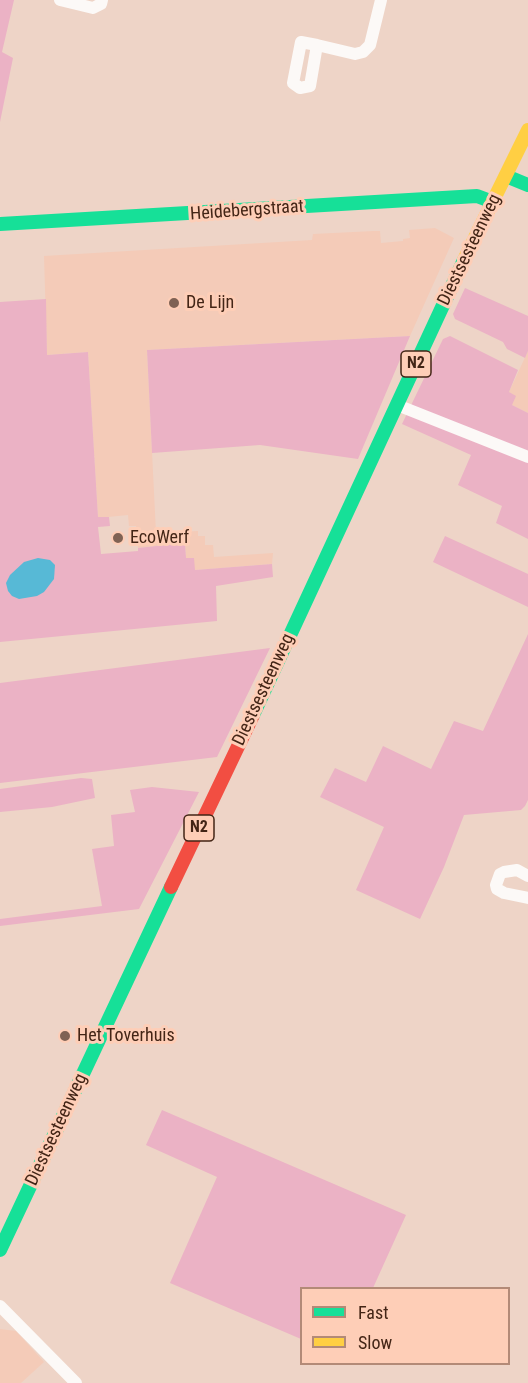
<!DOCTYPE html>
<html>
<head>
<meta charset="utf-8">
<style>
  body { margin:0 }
  #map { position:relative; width:528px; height:1383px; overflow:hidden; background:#eed4c7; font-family:"Roboto Condensed",sans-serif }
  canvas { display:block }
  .legend { position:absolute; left:300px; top:1287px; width:210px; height:78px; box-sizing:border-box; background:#feceb7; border:2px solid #b38a77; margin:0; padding:8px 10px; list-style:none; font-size:18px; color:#432516 }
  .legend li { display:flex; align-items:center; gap:12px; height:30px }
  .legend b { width:30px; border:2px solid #b38a77 }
</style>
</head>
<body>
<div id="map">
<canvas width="528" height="1383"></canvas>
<ul class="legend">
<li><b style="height:8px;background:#16e098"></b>Fast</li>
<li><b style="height:8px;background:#ffcf43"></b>Slow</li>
</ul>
</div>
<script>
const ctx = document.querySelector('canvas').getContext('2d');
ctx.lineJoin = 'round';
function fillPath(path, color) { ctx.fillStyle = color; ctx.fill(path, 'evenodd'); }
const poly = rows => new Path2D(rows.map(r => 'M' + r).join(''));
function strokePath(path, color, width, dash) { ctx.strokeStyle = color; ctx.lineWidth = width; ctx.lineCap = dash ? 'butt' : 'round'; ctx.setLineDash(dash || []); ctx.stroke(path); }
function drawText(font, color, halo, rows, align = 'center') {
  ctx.font = font + ' "Roboto Condensed",sans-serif'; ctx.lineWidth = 6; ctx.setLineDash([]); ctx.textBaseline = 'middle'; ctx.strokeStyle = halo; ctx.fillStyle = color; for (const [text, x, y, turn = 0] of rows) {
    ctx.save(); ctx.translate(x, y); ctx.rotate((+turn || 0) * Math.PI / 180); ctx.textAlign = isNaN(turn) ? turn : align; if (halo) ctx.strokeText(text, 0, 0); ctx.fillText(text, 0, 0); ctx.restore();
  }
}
const built = poly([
  [435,228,454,238,410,336,147,350,156,533,198,531,198,536,205,536,205,545,213,545,214,557,273,553,272,564,195,570,186,558,185,543,138,548,136,526,129,526,128,515,98,518,88,352,47,355,44,256,312,240,313,234,374,231,380,231,381,243,403,241,403,239,410,238,409,230],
  [528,351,528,413,512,405,509,392],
  [0,1329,16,1331,44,1362,21,1383,0,1383]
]);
const green = poly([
  [0,0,14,0,2,52,13,58,0,122],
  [465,288,528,316,528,351,525,358,507,349,503,342,455,319,453,314],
  [46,299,47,355,88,352,98,517,109,517,110,526,98,527,101,554,138,551,138,548,185,543,186,558,194,558,195,570,272,564,273,577,216,586,217,621,0,642,0,302],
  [410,336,358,459,260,445,152,453,147,350],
  [450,336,518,370,509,392,516,396,512,405,528,413,528,539,496,523,502,506,458,485,471,455,402,424,443,339],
  [445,536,528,574,528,607,433,562],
  [528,634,528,800,525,806,521,810,464,815,444,867,420,919,356,890,384,827,320,797,335,768,366,782,383,746,431,769,454,721,483,731],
  [270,648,217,757,0,783,0,683],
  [81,778,92,779,95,798,52,807,0,812,0,789],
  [152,787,199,792,139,909,0,926,0,919,102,906,92,849,114,846,111,815,135,812,130,790],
  [162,1110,406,1215,373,1288,302,1288,301,1339,170,1283,217,1177,146,1145]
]);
const water = poly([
  [38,558,50,560,55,565,54,579,44,592,37,596,19,599,12,596,8,591,6,583,10,575,24,562]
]);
const street = poly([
  [60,0,93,8,101,4,102,0],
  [317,45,310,86,300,88,293,83,301,42,317,45,355,54,363,52,370,45,381,0],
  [397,405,528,457],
  [528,876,517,870,504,872,500,874,496,885,497,889,504,893,528,898],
  [0,1306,76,1383]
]);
const fast = poly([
  [506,176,528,185],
  [0,224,477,196,493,202],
  [253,715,464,260],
  [0,1250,171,887]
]);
const slow = poly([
  [464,260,528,130]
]);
const jam = poly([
  [171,887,253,715]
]);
const markers = [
  [174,303,6,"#7f6254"],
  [118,538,6,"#7f6254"],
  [65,1036,6,"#7f6254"]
];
const shields = [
  [416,364,30],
  [199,828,30]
];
const shieldNames = [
  ["N2",416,364],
  ["N2",199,828]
];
const streetNames = [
  ["Heidebergstraat",247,211,-4],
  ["Diestsesteenweg",470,250,-64],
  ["Diestsesteenweg",264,690,-65],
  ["Diestsesteenweg",57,1130,-65]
];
const poiNames = [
  ["De Lijn",186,303],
  ["EcoWerf",130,538],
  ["Het Toverhuis",77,1036]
];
fillPath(built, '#f4cbb8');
fillPath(green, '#ebb2c5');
fillPath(water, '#57b9d6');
strokePath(street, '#fcf9f7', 12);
strokePath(fast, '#16e098', 14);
strokePath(slow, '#ffcf43', 14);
strokePath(jam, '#f24e42', 14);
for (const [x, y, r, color] of markers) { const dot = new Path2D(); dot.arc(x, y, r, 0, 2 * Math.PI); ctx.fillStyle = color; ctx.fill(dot); strokePath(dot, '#feceb7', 2); }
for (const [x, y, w] of shields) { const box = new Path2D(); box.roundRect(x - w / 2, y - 13, w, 26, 4.5); ctx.fillStyle = '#feceb7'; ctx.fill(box); strokePath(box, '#432516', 1.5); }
drawText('bold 16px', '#432516', null, shieldNames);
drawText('18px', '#432516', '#feceb7', streetNames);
drawText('18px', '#432516', '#feceb7', poiNames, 'left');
</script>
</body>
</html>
